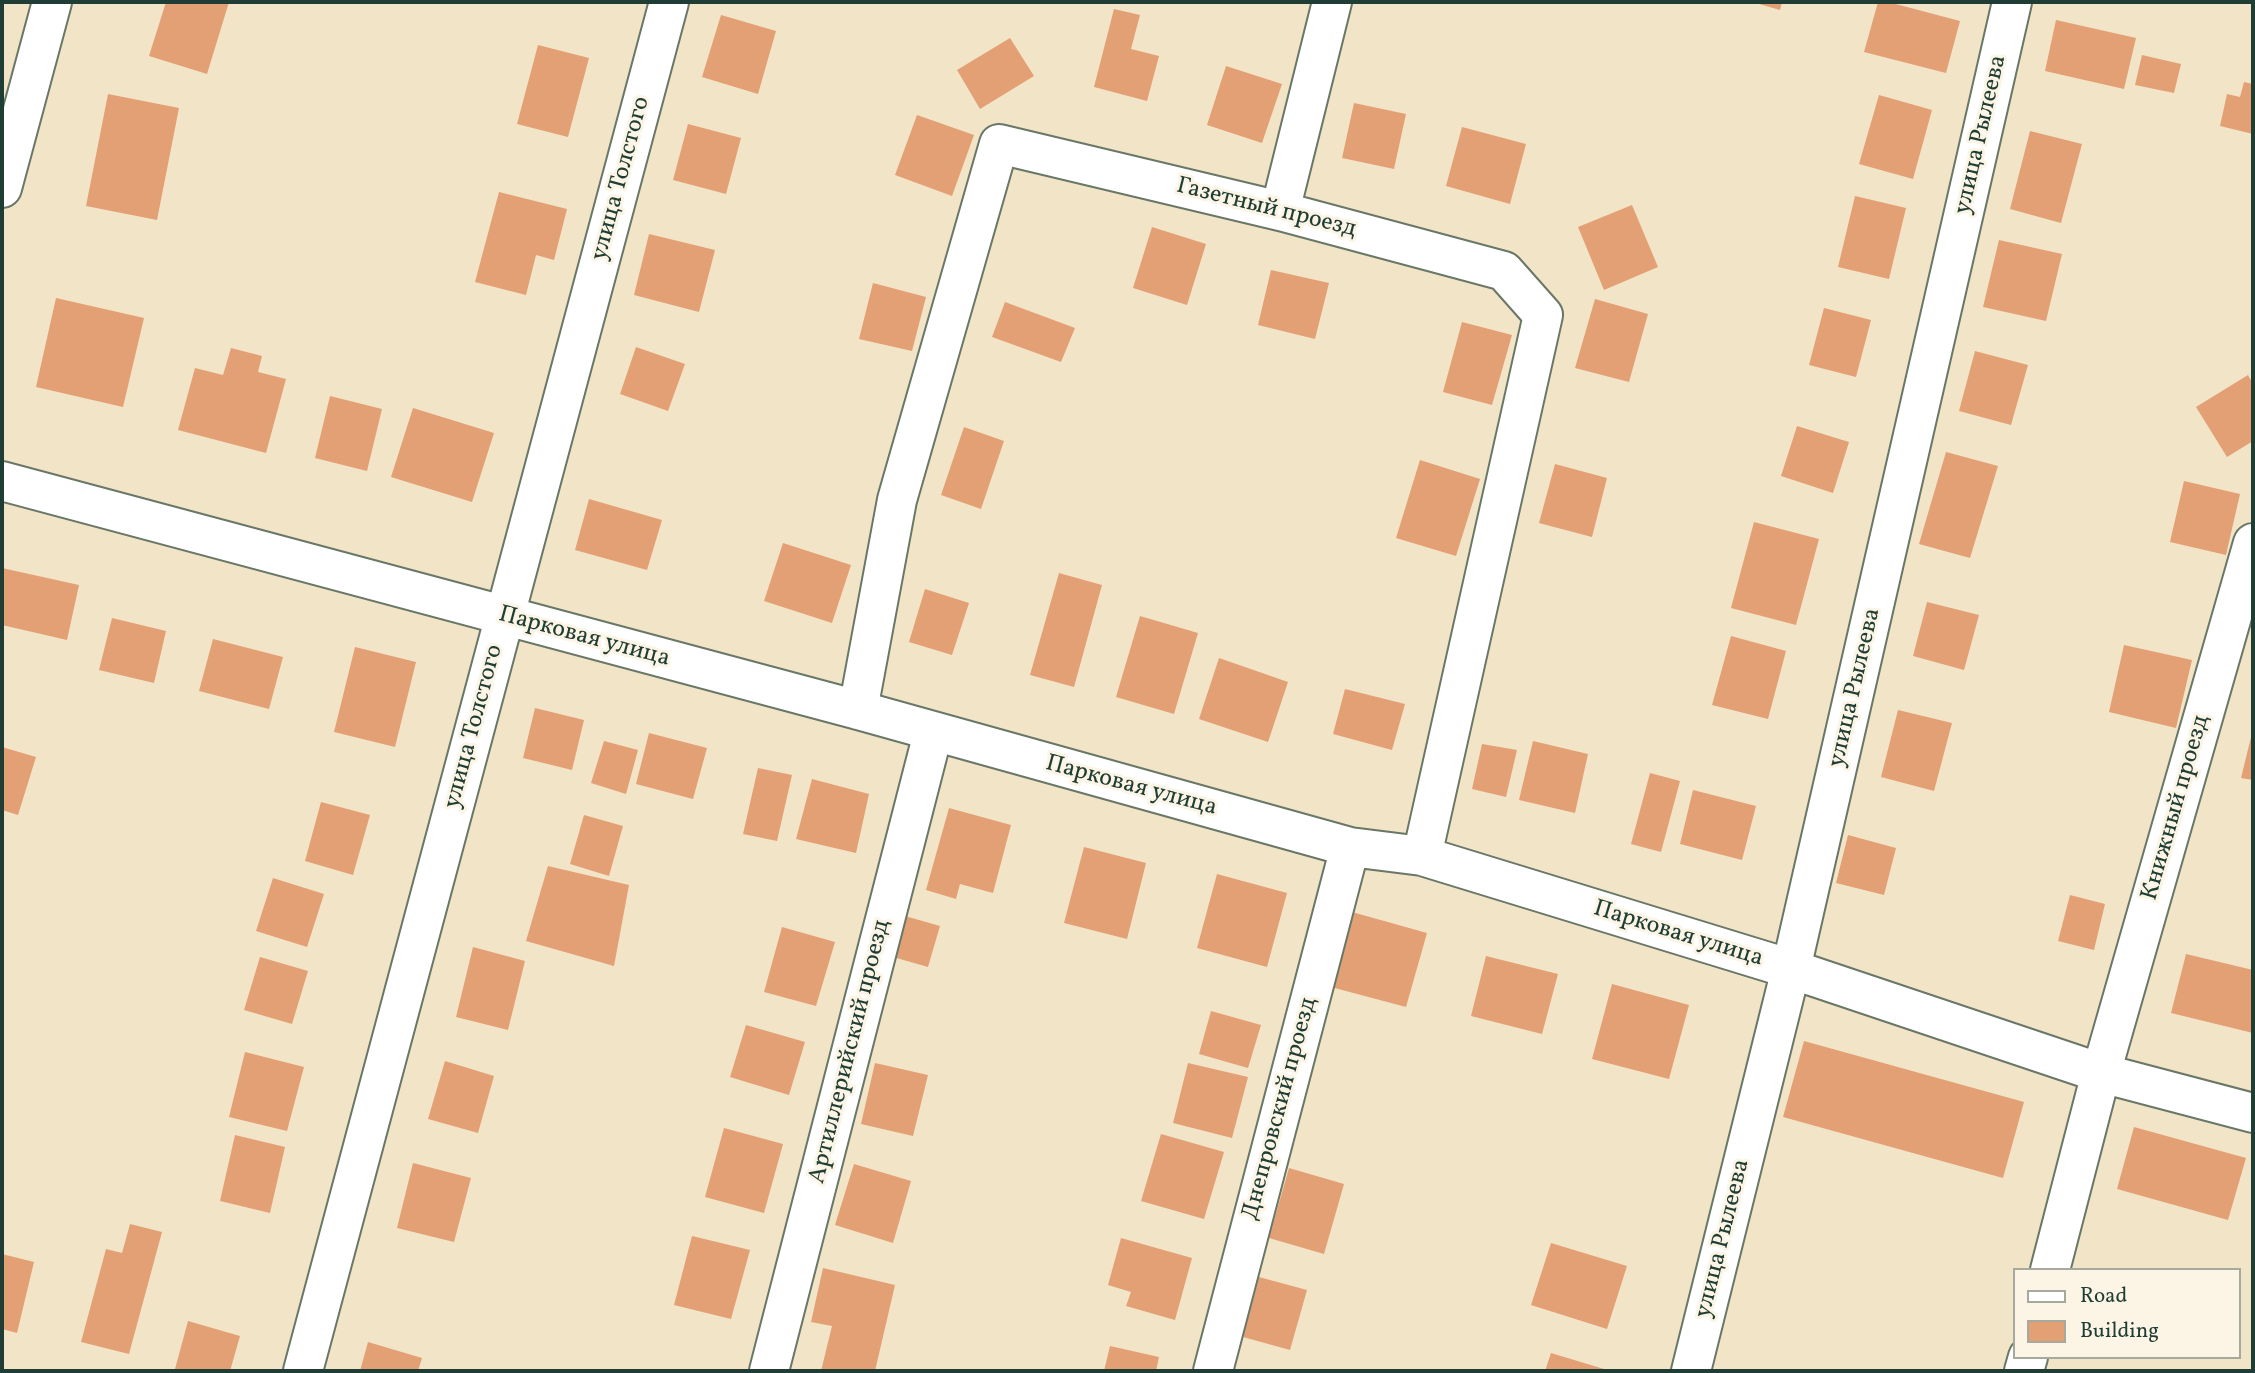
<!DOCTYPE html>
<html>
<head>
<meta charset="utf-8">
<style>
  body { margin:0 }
  #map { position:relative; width:2255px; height:1373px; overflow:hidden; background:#f2e4c7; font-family:Vollkorn,serif }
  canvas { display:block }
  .frame { position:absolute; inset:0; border:4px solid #1f3d34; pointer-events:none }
  .legend { position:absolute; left:2013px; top:1268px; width:228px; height:91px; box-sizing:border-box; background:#fcf5e5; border:2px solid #a4ab9e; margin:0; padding:9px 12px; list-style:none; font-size:21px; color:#1f3d34 }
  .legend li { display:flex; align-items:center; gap:14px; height:35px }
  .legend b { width:35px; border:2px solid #a4ab9e }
</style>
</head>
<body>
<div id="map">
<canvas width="2255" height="1373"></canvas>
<div class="frame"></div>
<ul class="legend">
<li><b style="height:9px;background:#fff"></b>Road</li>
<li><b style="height:19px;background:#e3a075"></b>Building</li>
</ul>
</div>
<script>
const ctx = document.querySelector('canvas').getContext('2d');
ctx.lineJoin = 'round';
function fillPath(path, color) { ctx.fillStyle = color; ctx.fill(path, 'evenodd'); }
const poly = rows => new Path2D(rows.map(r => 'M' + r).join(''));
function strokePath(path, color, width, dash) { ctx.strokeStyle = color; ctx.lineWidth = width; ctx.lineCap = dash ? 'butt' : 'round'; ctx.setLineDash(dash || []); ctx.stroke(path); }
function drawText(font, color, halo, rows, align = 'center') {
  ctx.font = font + ' Vollkorn,serif'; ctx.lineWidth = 6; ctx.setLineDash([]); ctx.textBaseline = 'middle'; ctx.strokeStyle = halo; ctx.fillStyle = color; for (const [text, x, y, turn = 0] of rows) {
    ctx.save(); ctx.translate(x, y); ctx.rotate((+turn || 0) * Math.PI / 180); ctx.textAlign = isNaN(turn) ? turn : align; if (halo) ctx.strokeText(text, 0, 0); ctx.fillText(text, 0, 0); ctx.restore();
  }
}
const building = poly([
  [166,2,229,2,207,74,149,56],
  [1752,2,1782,2,1780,10],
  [1878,2,1888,2,1960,21,1946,73,1864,52],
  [1114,9,1140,15,1131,49,1159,56,1147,101,1094,87],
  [721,15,776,31,758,94,702,77],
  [2056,20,2136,38,2124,89,2045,71],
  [1010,38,1034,76,980,109,957,70],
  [538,45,589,58,568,137,517,124],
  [2142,55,2181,64,2174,93,2135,85],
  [1226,66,1282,84,1262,143,1207,125],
  [2244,82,2253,84,2253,134,2220,126,2227,94,2240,97],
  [108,94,179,108,157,220,86,206],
  [1879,95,1932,110,1913,179,1859,164],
  [1354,103,1406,114,1394,169,1342,158],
  [917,115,974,135,952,196,895,175],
  [688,124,741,138,726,194,673,180],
  [1462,127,1526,144,1510,204,1446,186],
  [2030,131,2082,144,2061,223,2010,209],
  [499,192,567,209,554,260,536,255,526,295,475,282],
  [1855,196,1906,208,1889,279,1838,267],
  [1632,205,1658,267,1604,290,1578,227],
  [1152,227,1206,244,1187,305,1133,288],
  [649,234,715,250,699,312,634,295],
  [1999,240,2062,254,2046,321,1983,307],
  [1271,270,1329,283,1315,339,1258,325],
  [873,283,926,297,912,351,859,339],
  [56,298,144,318,123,407,36,387],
  [1595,299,1648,314,1629,382,1575,368],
  [1005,302,1075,328,1061,362,992,337],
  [1824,308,1871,320,1856,377,1809,365],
  [1462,322,1512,335,1492,405,1443,392],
  [636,347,685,364,668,411,620,394],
  [231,348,262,356,258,372,286,379,266,453,178,430,195,368,223,375],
  [1975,351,2028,365,2011,425,1959,411],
  [2248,375,2253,384,2253,441,2227,457,2196,407],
  [330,396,382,409,367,471,315,458],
  [413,408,494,433,472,502,391,477],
  [1797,426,1849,442,1833,493,1781,476],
  [964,427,1004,441,981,509,941,495],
  [1946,452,1998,466,1970,558,1919,544],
  [1420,460,1480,479,1456,556,1396,538],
  [1555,464,1607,478,1592,537,1539,523],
  [2184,481,2240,494,2226,555,2170,542],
  [589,499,662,520,647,570,575,550],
  [1754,522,1819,539,1796,625,1731,608],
  [783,543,851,565,832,623,764,601],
  [2,568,79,585,67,640,2,625],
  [1059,573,1102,585,1074,687,1030,675],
  [925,589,969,603,952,655,909,642],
  [1927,602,1979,615,1964,670,1913,656],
  [1140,616,1198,633,1174,714,1116,697],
  [112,618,166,631,154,683,99,670],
  [1731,636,1786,651,1768,719,1712,705],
  [213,639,283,657,269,709,199,691],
  [2124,645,2192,660,2176,728,2109,712],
  [355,647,416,662,395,747,334,732],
  [1219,658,1288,682,1268,742,1199,719],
  [1345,689,1405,704,1392,750,1333,734],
  [535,708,584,720,572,770,523,758],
  [1898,710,1952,723,1934,791,1881,777],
  [649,733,707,748,693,799,636,784],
  [2252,733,2253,733,2253,780,2241,778],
  [604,741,638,750,626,794,591,783],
  [1533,741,1588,754,1575,813,1519,800],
  [1482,744,1517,750,1506,797,1472,789],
  [2,747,36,757,18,815,2,810],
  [758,768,792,775,777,841,743,834],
  [1650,773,1680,781,1661,852,1631,844],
  [812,779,869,794,856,853,796,839],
  [1693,790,1756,806,1742,860,1680,844],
  [321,802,370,815,353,875,305,861],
  [949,808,1011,825,993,893,960,884,956,899,926,890],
  [584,815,623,826,609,876,570,864],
  [1848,835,1896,848,1884,895,1836,883],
  [1084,847,1146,863,1127,939,1064,923],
  [548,866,629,885,614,966,526,941],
  [1217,874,1287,893,1267,967,1197,948],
  [273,878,324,894,307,947,256,931],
  [2070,895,2105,904,2094,950,2058,941],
  [1352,912,1427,933,1406,1007,1331,987],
  [905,916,940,926,928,967,893,957],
  [782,927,835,942,816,1006,764,992],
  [473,947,525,961,508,1030,456,1017],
  [2186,954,2253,970,2253,1033,2171,1013],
  [1486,956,1558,974,1542,1034,1471,1016],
  [260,957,308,971,292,1024,244,1010],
  [1612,984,1689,1005,1669,1079,1592,1059],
  [1211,1011,1261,1025,1248,1068,1199,1054],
  [746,1025,805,1042,789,1095,730,1077],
  [1804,1041,2024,1102,2003,1178,1783,1117],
  [245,1052,304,1067,287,1131,229,1117],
  [445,1061,494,1076,478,1133,428,1119],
  [875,1063,928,1075,913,1136,861,1124],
  [1188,1063,1248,1077,1232,1138,1173,1123],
  [2134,1127,2246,1158,2228,1220,2117,1189],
  [724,1128,783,1144,764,1213,705,1197],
  [1161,1134,1224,1152,1204,1219,1141,1201],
  [235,1135,285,1147,270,1213,220,1201],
  [413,1163,471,1178,454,1242,397,1228],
  [854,1164,911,1181,893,1243,835,1225],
  [1289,1168,1344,1184,1324,1254,1269,1238],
  [130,1224,162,1232,129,1354,81,1342,106,1249,122,1253],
  [692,1236,750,1250,731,1319,674,1305],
  [1121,1238,1192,1258,1175,1320,1126,1306,1131,1292,1108,1285],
  [1551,1243,1627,1266,1607,1329,1531,1305],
  [2,1254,34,1262,17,1333,2,1329],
  [823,1268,895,1285,875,1371,821,1371,832,1326,811,1322],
  [1259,1277,1307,1290,1290,1350,1243,1337],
  [188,1321,240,1336,230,1371,175,1369],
  [368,1342,422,1358,418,1371,360,1371],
  [1110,1346,1159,1357,1156,1371,1104,1371],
  [1551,1353,1604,1369,1603,1371,1545,1371]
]);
const minor = poly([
  [2,188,52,2],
  [1280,211,1332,2],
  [2,481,858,710,1350,847,1422,856,1791,969,2101,1073,2253,1113],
  [858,710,897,500,999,144,1280,211,1504,271,1543,315,1422,856],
  [2050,1270,2101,1073,2253,543],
  [303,1371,669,2],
  [769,1371,933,733],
  [1213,1371,1350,847],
  [1691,1371,1791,969,2012,2],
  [2024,1371,2028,1357]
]);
const streetNames = [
  ["улица Рылеева",1982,135,-77],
  ["улица Толстого",622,179,-75],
  ["Газетный проезд",1266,209,14],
  ["Парковая улица",584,638,15],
  ["улица Рылеева",1856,688,-77],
  ["улица Толстого",475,727,-75],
  ["Парковая улица",1131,787,15],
  ["Книжный проезд",2177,808,-74],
  ["Парковая улица",1678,935,17],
  ["Артиллерийский проезд",851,1052,-76],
  ["Днепровский проезд",1281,1109,-75],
  ["улица Рылеева",1724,1239,-76]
];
fillPath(building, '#e3a075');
strokePath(minor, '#697767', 42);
strokePath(minor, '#fff', 38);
drawText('24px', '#1f3d34', '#fcf5e5', streetNames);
</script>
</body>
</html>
